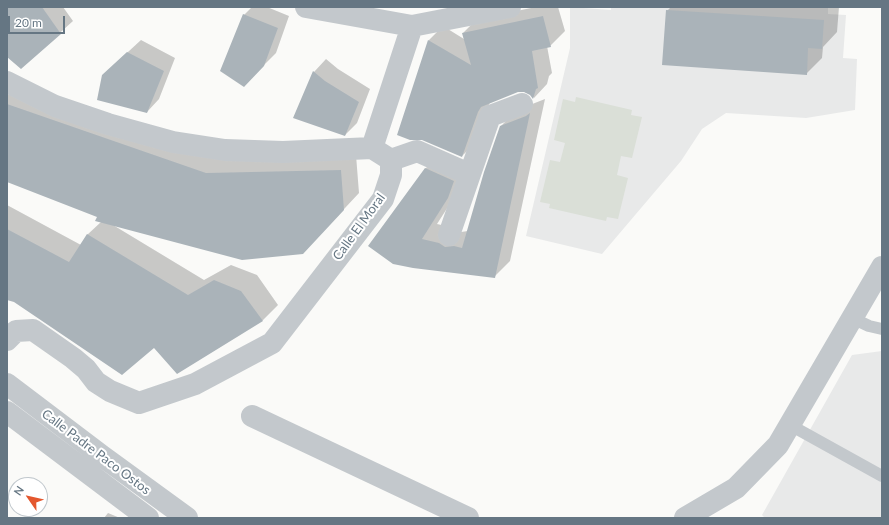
<!DOCTYPE html>
<html>
<head>
<meta charset="utf-8">
<style>
  body { margin:0 }
  #map { position:relative; width:889px; height:525px; overflow:hidden; background:#fafaf8; font-family:Lato,sans-serif }
  canvas { display:block }
  .frame { position:absolute; inset:0; border:8px solid #657683; pointer-events:none }
  .north { position:absolute; left:8px; top:477px; width:40px; height:40px; box-sizing:border-box; background:#fff; border:1px solid #c1c8cd; border-radius:50%; rotate:304deg; font-size:11px; font-weight:700; line-height:16px; text-align:center; color:#657683 }
  .north::after { content:''; display:block; margin:auto; width:14px; height:18px; background:#e4572e; clip-path:polygon(50% 0,100% 100%,50% 72%,0 100%) }
  .scale { position:absolute; left:8px; top:16px; width:57px; height:18px; box-sizing:border-box; border:2px solid #657683; border-top:0; padding-left:5px; font-size:12px; line-height:14px; white-space:nowrap; color:#657683; -webkit-text-stroke:3px #fff; paint-order:stroke }
</style>
</head>
<body>
<div id="map">
<canvas width="889" height="525"></canvas>
<div class="frame"></div>
<div class="north">N</div>
<div class="scale">20 m</div>
</div>
<script>
const ctx = document.querySelector('canvas').getContext('2d');
ctx.lineJoin = 'round';
function fillPath(path, color) { ctx.fillStyle = color; ctx.fill(path, 'evenodd'); }
const poly = rows => new Path2D(rows.map(r => 'M' + r).join(''));
function strokePath(path, color, width, dash) { ctx.strokeStyle = color; ctx.lineWidth = width; ctx.lineCap = dash ? 'butt' : 'round'; ctx.setLineDash(dash || []); ctx.stroke(path); }
function drawText(font, color, halo, rows, align = 'center') {
  ctx.font = font + ' Lato,sans-serif'; ctx.lineWidth = 4; ctx.setLineDash([]); ctx.textBaseline = 'middle'; ctx.strokeStyle = halo; ctx.fillStyle = color; for (const [text, x, y, turn = 0] of rows) {
    ctx.save(); ctx.translate(x, y); ctx.rotate((+turn || 0) * Math.PI / 180); ctx.textAlign = isNaN(turn) ? turn : align; if (halo) ctx.strokeText(text, 0, 0); ctx.fillText(text, 0, 0); ctx.restore();
  }
}
const built = poly([
  [570,7,611,10,611,7,828,7,828,14,846,15,843,58,857,59,855,110,806,118,726,113,702,129,681,161,602,254,526,236,570,48],
  [882,351,882,518,765,518,762,515,852,355]
]);
const green = poly([
  [576,97,632,110,631,115,642,117,632,158,621,156,617,175,628,178,618,219,607,217,606,221,549,208,550,204,540,202,550,160,560,162,565,143,554,140,563,99,575,102]
]);
const shadow = poly([
  [8,7,63,7,73,21,21,68,7,55],
  [252,7,267,7,289,16,276,53,256,73,244,15],
  [536,7,558,7,565,31,550,46,547,46,552,73,549,76,547,84,534,98,531,94,525,91,518,91,490,102,476,142,462,156,422,139,398,134,429,40,443,26,464,39,463,33,477,19],
  [671,7,839,7,837,32,823,47,822,58,806,74,667,11],
  [141,40,175,58,159,99,147,112,116,63],
  [326,59,338,69,370,89,357,123,345,135,294,117,314,72],
  [30,91,222,158,356,155,359,193,318,237,113,225,204,280,231,265,257,275,278,305,263,320,177,372,154,347,7,299,7,205,81,245,87,235,101,222,99,217,7,181,7,95],
  [545,99,510,261,494,277,413,267,425,169,441,153,464,182,437,224,455,228,461,232,468,231,501,126,517,110],
  [108,513,120,518,104,518]
]);
const building = poly([
  [7,7,42,7,61,34,21,69,7,57],
  [666,10,824,20,822,49,808,48,807,75,662,65],
  [243,14,278,28,264,66,244,87,220,71],
  [543,16,551,47,532,51,538,88,536,89,533,99,530,95,524,92,518,92,481,107,478,112,462,157,422,140,410,140,397,135,428,40,471,65,462,33],
  [127,52,164,71,147,113,97,100,102,75],
  [313,71,325,81,359,102,345,136,293,118],
  [7,104,206,173,341,170,344,210,303,254,242,260,95,221,97,217,7,182],
  [530,113,495,278,413,268,393,264,368,246,425,168,454,181,448,198,422,239,439,243,445,247,454,246,462,248,484,172,500,126,526,116],
  [7,229,69,262,87,234,188,295,214,280,241,291,263,321,177,374,154,348,122,375,14,302,7,300]
]);
const lane = poly([
  [852,318,869,326,882,329],
  [790,425,882,476]
]);
const street = poly([
  [306,7,412,26,510,7],
  [7,82,55,106,108,124,173,142,225,150,283,152,372,148,391,160,391,175,383,199,272,343,195,384,139,403,110,391,96,382,86,369,73,358,33,330,16,331,7,340],
  [372,148,412,26],
  [391,160,417,151,469,174],
  [449,235,490,116,522,104],
  [7,384,102,456,187,518],
  [7,412,148,518],
  [252,416,468,518],
  [685,518,736,488,778,445,882,267]
]);
const streetNames = [
  ["Calle El Moral",359,227,-54],
  ["Calle Padre Paco Ostos",96,452,37]
];
fillPath(built, '#e8e9e9');
fillPath(green, '#dadfd7');
fillPath(shadow, '#0003');
fillPath(building, '#aab3b9');
strokePath(lane, '#c3c8cc', 12);
strokePath(street, '#c3c8cc', 22);
drawText('13px', '#657683', '#fff', streetNames);
</script>
</body>
</html>
